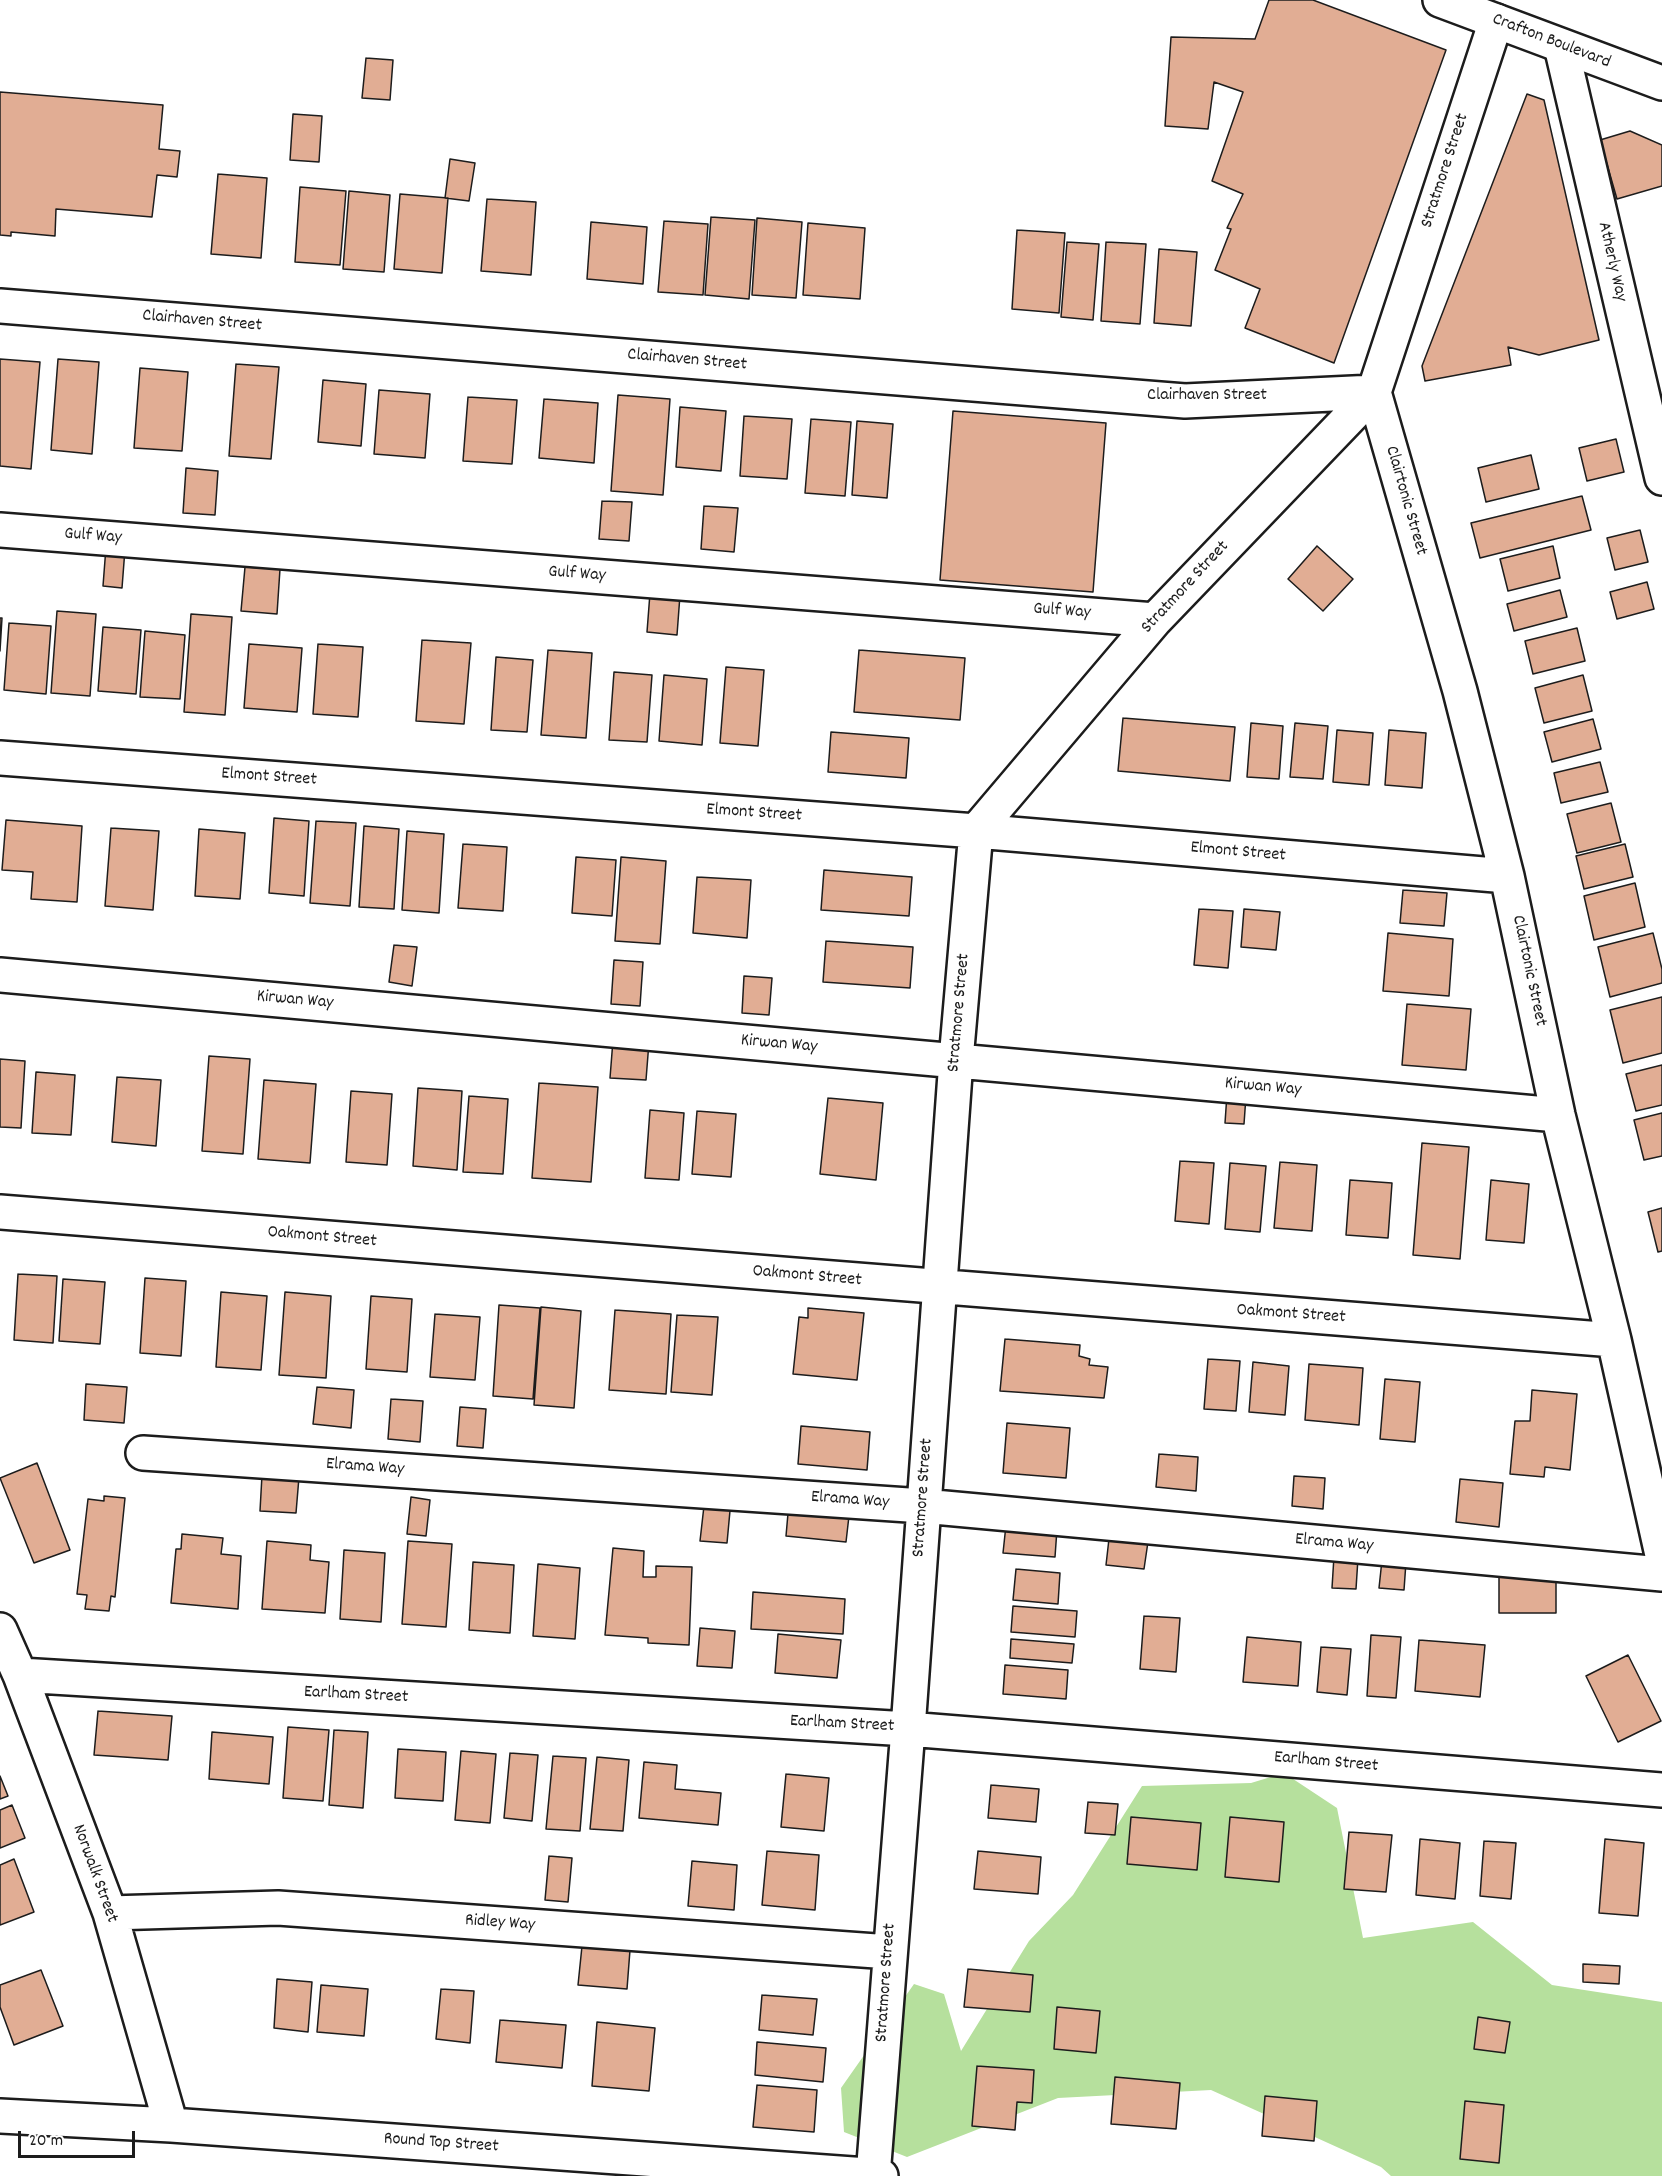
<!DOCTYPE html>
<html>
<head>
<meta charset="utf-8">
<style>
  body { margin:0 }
  #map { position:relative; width:1662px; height:2176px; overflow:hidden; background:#fff; font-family:Dekko,sans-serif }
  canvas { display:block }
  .scale { position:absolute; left:18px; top:2131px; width:117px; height:27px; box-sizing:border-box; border:3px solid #1c1c1c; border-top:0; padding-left:8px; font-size:18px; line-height:21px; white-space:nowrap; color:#1c1c1c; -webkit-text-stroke:4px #fff; paint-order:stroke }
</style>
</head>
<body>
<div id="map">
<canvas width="1662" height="2176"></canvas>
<div class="scale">20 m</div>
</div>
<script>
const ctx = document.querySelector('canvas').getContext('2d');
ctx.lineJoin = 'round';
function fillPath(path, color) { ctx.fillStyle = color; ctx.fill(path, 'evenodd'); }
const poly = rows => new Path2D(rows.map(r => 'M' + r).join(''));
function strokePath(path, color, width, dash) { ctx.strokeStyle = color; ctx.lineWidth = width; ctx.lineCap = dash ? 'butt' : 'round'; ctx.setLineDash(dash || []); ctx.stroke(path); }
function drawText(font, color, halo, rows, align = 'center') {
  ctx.font = font + ' Dekko,sans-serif'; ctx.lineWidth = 4.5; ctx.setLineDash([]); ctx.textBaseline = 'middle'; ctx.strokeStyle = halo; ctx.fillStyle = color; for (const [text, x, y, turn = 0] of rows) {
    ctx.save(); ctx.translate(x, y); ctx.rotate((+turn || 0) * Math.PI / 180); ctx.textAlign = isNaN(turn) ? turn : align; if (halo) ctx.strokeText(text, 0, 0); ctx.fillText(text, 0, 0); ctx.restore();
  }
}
const green = poly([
  [1284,1773,1337,1808,1363,1938,1473,1922,1552,1985,1662,2002,1662,2176,1391,2176,1381,2167,1211,2090,1058,2098,907,2157,844,2132,841,2088,914,1984,944,1994,961,2051,1029,1941,1073,1895,1142,1786,1251,1783]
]);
const building = poly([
  [1269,0,1313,0,1446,50,1334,363,1245,328,1260,289,1215,270,1231,229,1227,228,1243,194,1212,181,1243,92,1214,82,1208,129,1165,126,1171,37,1255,39,1269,0],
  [366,58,393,60,390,100,362,98,366,58],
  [0,92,163,105,159,149,180,151,177,177,157,175,152,217,56,209,55,236,11,232,11,236,0,235,0,92],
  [1527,94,1544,100,1599,340,1539,355,1508,347,1511,365,1425,381,1422,366,1527,94],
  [293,114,322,116,319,162,290,160,293,114],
  [1630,131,1662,145,1662,186,1617,199,1600,140,1630,131],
  [450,159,475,163,469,201,445,198,450,159],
  [218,174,267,178,261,258,211,254,218,174],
  [300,187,346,191,340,265,295,262,300,187],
  [349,191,390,195,384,272,343,269,349,191],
  [400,194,448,198,442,273,394,269,400,194],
  [487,199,536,202,531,275,481,271,487,199],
  [711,217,755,220,749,299,705,295,711,217],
  [757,218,802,222,796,298,752,295,757,218],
  [664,221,708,224,703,295,658,292,664,221],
  [591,222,647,227,643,284,587,279,591,222],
  [808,223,865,228,860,299,803,295,808,223],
  [1017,230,1065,233,1059,313,1012,309,1017,230],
  [1067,242,1099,244,1093,320,1061,317,1067,242],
  [1106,242,1146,244,1140,324,1101,321,1106,242],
  [1159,249,1197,252,1191,326,1154,323,1159,249],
  [0,359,40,362,31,469,0,466,0,359],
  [58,359,99,362,92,454,51,450,58,359],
  [236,364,279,367,271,459,229,456,236,364],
  [140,368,188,372,182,451,134,448,140,368],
  [323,380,366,384,361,446,318,442,323,380],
  [379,390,430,394,425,458,374,454,379,390],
  [618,395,670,399,663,495,611,491,618,395],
  [468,397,517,400,512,464,463,461,468,397],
  [544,399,598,403,594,463,539,458,544,399],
  [680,407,726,411,721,471,676,467,680,407],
  [953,411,1106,423,1093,592,940,580,953,411],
  [744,416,792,419,787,479,740,476,744,416],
  [811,419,851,422,845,496,805,493,811,419],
  [857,421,893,424,887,498,852,495,857,421],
  [1616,439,1624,472,1587,481,1579,448,1616,439],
  [1531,455,1539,489,1486,502,1478,468,1531,455],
  [186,468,218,471,215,515,183,513,186,468],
  [1582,496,1591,530,1480,558,1471,523,1582,496],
  [602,501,632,502,629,541,599,539,602,501],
  [704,506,738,508,734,552,701,549,704,506],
  [1640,530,1648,562,1615,570,1607,538,1640,530],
  [1317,546,1353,579,1323,611,1288,579,1317,546],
  [1553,546,1560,578,1508,591,1500,559,1553,546],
  [106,547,125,549,122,588,103,586,106,547],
  [245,567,280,569,277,614,241,611,245,567],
  [1647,582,1654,609,1617,619,1610,592,1647,582],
  [1560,590,1567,617,1514,631,1507,604,1560,590],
  [650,593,680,595,677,635,647,632,650,593],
  [57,611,96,614,90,696,51,693,57,611],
  [191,614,232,617,225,715,184,712,191,614],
  [0,618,2,618,0,651,0,618],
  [9,623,51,626,46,694,4,690,9,623],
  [103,627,141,630,136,694,98,691,103,627],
  [1577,628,1585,661,1533,674,1525,641,1577,628],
  [145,631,185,635,180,699,140,697,145,631],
  [422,640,471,643,464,724,416,721,422,640],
  [249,644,302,648,297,712,244,708,249,644],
  [318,644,363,647,358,717,313,714,318,644],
  [548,650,592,653,586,738,541,735,548,650],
  [859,650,965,658,960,720,854,712,859,650],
  [496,657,533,660,527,732,491,730,496,657],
  [726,667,764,670,758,746,720,743,726,667],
  [614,672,652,675,647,742,609,740,614,672],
  [664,675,707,679,702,745,659,741,664,675],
  [1583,675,1592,711,1544,723,1535,688,1583,675],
  [1123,718,1235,727,1230,781,1118,771,1123,718],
  [1593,719,1601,749,1552,762,1544,732,1593,719],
  [1251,723,1283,726,1279,779,1247,777,1251,723],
  [1295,723,1328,726,1323,779,1290,777,1295,723],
  [1337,730,1373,733,1369,785,1333,782,1337,730],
  [1389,730,1426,733,1422,788,1385,785,1389,730],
  [831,732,909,738,906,778,828,772,831,732],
  [1600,762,1608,792,1561,803,1554,773,1600,762],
  [1611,803,1621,842,1577,853,1567,814,1611,803],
  [274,818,309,821,304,896,269,893,274,818],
  [6,820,82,826,77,902,31,899,33,872,2,870,6,820],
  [316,821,356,823,350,906,310,903,316,821],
  [364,826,399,829,394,909,359,907,364,826],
  [111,828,159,831,153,910,105,906,111,828],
  [199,829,245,833,240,899,195,896,199,829],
  [407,831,444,834,439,913,402,910,407,831],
  [463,844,507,847,503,911,458,908,463,844],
  [1625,844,1633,877,1584,889,1576,856,1625,844],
  [576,857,616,860,612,916,572,913,576,857],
  [621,857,666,861,660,944,615,941,621,857],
  [824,870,912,877,909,916,821,910,824,870],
  [697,877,751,880,747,938,693,933,697,877],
  [1635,883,1645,927,1594,940,1584,896,1635,883],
  [1403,890,1447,893,1444,926,1400,923,1403,890],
  [1199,909,1233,911,1228,968,1194,965,1199,909],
  [1244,909,1280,912,1276,950,1241,947,1244,909],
  [1388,933,1453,939,1449,996,1383,991,1388,933],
  [1653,933,1662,969,1662,983,1610,997,1598,947,1653,933],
  [826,941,913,947,910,988,823,982,826,941],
  [394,945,417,947,412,986,389,982,394,945],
  [614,960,643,962,640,1006,611,1004,614,960],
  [744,976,772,978,769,1015,742,1013,744,976],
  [1662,997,1662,1053,1623,1063,1610,1010,1662,997],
  [1407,1004,1471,1009,1466,1070,1402,1065,1407,1004],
  [613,1040,649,1042,646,1080,610,1078,613,1040],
  [209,1056,250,1059,243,1154,202,1151,209,1056],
  [0,1059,25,1061,21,1128,0,1127,0,1059],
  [1662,1065,1662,1105,1636,1111,1626,1074,1662,1065],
  [36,1072,75,1075,71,1135,32,1133,36,1072],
  [117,1077,161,1080,156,1146,112,1142,117,1077],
  [264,1080,316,1084,310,1163,258,1159,264,1080],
  [539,1083,598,1087,591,1182,532,1178,539,1083],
  [418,1088,462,1091,457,1170,413,1166,418,1088],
  [351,1091,392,1094,387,1165,346,1162,351,1091],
  [1227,1094,1246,1096,1244,1124,1225,1123,1227,1094],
  [469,1096,508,1099,503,1174,463,1172,469,1096],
  [828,1098,883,1103,876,1180,820,1174,828,1098],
  [650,1110,684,1113,679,1180,645,1178,650,1110],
  [697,1111,736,1114,731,1177,692,1174,697,1111],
  [1662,1113,1662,1156,1644,1160,1634,1120,1662,1113],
  [1422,1143,1469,1147,1460,1259,1413,1255,1422,1143],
  [1180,1161,1214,1163,1209,1224,1175,1221,1180,1161],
  [1280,1162,1317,1165,1312,1231,1274,1228,1280,1162],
  [1230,1163,1266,1166,1260,1232,1225,1229,1230,1163],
  [1350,1180,1392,1183,1388,1238,1346,1235,1350,1180],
  [1491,1180,1529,1184,1524,1243,1486,1240,1491,1180],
  [1662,1208,1662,1251,1658,1252,1648,1212,1662,1208],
  [18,1274,57,1276,53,1343,14,1340,18,1274],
  [145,1278,186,1281,181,1356,140,1353,145,1278],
  [63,1279,105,1282,100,1344,59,1341,63,1279],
  [221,1292,267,1296,261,1370,216,1367,221,1292],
  [285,1292,331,1296,326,1378,279,1375,285,1292],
  [371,1296,412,1299,407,1372,366,1369,371,1296],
  [499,1305,540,1308,533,1399,493,1396,499,1305],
  [541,1307,581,1311,574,1408,534,1405,541,1307],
  [808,1308,864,1313,857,1380,793,1374,799,1317,808,1318,808,1308],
  [615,1310,671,1314,666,1394,609,1390,615,1310],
  [435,1314,480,1317,475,1380,430,1377,435,1314],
  [677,1315,718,1317,712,1395,671,1392,677,1315],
  [1005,1339,1080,1345,1079,1356,1090,1359,1089,1365,1108,1367,1104,1398,1000,1391,1005,1339],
  [1208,1359,1240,1361,1236,1411,1204,1409,1208,1359],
  [1253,1362,1289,1366,1285,1415,1249,1412,1253,1362],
  [1309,1364,1363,1368,1359,1425,1305,1420,1309,1364],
  [1385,1379,1420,1382,1415,1442,1380,1439,1385,1379],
  [86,1384,127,1387,124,1423,84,1420,86,1384],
  [317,1387,354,1390,351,1428,313,1424,317,1387],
  [1532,1390,1577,1394,1570,1470,1545,1467,1544,1477,1510,1474,1515,1421,1530,1421,1532,1390],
  [391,1399,423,1401,420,1442,388,1439,391,1399],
  [460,1407,486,1409,483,1448,457,1446,460,1407],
  [1007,1423,1070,1428,1066,1478,1003,1473,1007,1423],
  [801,1426,870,1432,867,1470,798,1464,801,1426],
  [1159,1454,1198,1457,1196,1491,1156,1487,1159,1454],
  [37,1463,70,1550,34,1563,0,1478,37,1463],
  [262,1475,299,1477,296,1513,260,1511,262,1475],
  [1294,1476,1325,1478,1323,1509,1292,1506,1294,1476],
  [1460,1479,1503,1483,1499,1527,1456,1522,1460,1479],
  [104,1496,125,1498,115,1597,111,1596,109,1611,85,1609,87,1595,77,1594,88,1499,104,1501,104,1496],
  [411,1497,430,1500,426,1536,407,1534,411,1497],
  [705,1497,731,1500,727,1543,700,1541,705,1497],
  [789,1502,850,1507,846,1542,786,1536,789,1502],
  [1006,1525,1057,1529,1055,1557,1003,1553,1006,1525],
  [1110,1530,1149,1535,1144,1569,1106,1565,1110,1530],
  [182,1534,223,1538,221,1554,241,1556,238,1609,171,1603,176,1549,181,1549,182,1534],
  [267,1541,311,1545,310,1560,329,1562,325,1613,262,1609,267,1541],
  [408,1541,452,1544,446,1627,402,1624,408,1541],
  [613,1548,644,1551,643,1577,656,1577,656,1566,692,1567,689,1645,648,1643,648,1638,605,1635,613,1548],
  [344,1550,385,1553,381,1622,340,1619,344,1550],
  [1334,1556,1358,1558,1356,1589,1332,1588,1334,1556],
  [1382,1560,1406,1562,1404,1590,1379,1588,1382,1560],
  [473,1562,514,1565,510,1633,469,1630,473,1562],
  [538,1564,580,1568,575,1639,533,1636,538,1564],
  [1016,1569,1060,1573,1058,1604,1013,1600,1016,1569],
  [1499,1577,1556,1577,1556,1613,1499,1613,1499,1577],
  [753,1592,845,1599,843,1634,751,1629,753,1592],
  [1013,1606,1077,1611,1075,1637,1011,1632,1013,1606],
  [1144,1616,1180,1618,1176,1672,1140,1669,1144,1616],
  [700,1628,735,1631,732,1668,697,1666,700,1628],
  [778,1634,841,1640,837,1678,775,1673,778,1634],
  [1371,1635,1401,1637,1396,1698,1367,1696,1371,1635],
  [1247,1637,1301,1642,1298,1686,1243,1682,1247,1637],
  [1011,1639,1074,1644,1072,1663,1010,1658,1011,1639],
  [1419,1640,1485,1645,1480,1697,1415,1691,1419,1640],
  [1321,1647,1351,1649,1347,1695,1317,1692,1321,1647],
  [1628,1655,1661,1721,1618,1742,1586,1676,1628,1655],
  [1005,1665,1068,1670,1066,1699,1003,1694,1005,1665],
  [98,1711,172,1716,168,1760,94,1755,98,1711],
  [288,1727,329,1730,323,1801,283,1798,288,1727],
  [334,1730,368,1732,363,1808,329,1805,334,1730],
  [212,1732,273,1737,269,1784,209,1779,212,1732],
  [398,1749,446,1752,443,1801,395,1798,398,1749],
  [461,1751,496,1754,490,1823,455,1820,461,1751],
  [510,1753,538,1755,532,1821,504,1818,510,1753],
  [553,1756,586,1758,580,1831,546,1829,553,1756],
  [597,1757,629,1760,623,1831,590,1829,597,1757],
  [644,1762,677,1765,675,1789,721,1793,718,1825,639,1818,644,1762],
  [786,1774,829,1778,824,1831,781,1827,786,1774],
  [0,1776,8,1796,0,1799,0,1776],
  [991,1785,1039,1789,1036,1822,988,1818,991,1785],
  [1088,1802,1118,1804,1115,1835,1085,1833,1088,1802],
  [12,1805,25,1838,0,1848,0,1810,12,1805],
  [1131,1817,1201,1823,1197,1870,1127,1864,1131,1817],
  [1230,1817,1284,1822,1279,1882,1225,1877,1230,1817],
  [1349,1832,1392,1835,1386,1892,1344,1889,1349,1832],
  [1420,1839,1460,1843,1455,1899,1416,1895,1420,1839],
  [1605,1839,1644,1843,1638,1916,1599,1913,1605,1839],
  [1484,1841,1516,1843,1511,1899,1480,1896,1484,1841],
  [767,1851,819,1855,815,1910,762,1905,767,1851],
  [978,1851,1041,1857,1038,1894,974,1889,978,1851],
  [549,1856,572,1858,568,1902,545,1900,549,1856],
  [14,1859,34,1912,0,1925,0,1865,14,1859],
  [692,1861,737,1865,734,1910,688,1906,692,1861],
  [582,1946,630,1950,627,1989,578,1985,582,1946],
  [1583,1964,1620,1966,1619,1984,1583,1982,1583,1964],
  [968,1969,1033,1975,1030,2012,964,2007,968,1969],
  [41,1970,63,2026,14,2045,0,2007,0,1985,41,1970],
  [277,1979,312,1982,308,2032,274,2028,277,1979],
  [321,1985,368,1989,364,2036,317,2032,321,1985],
  [441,1989,474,1991,470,2043,436,2039,441,1989],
  [762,1995,817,1999,813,2035,759,2030,762,1995],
  [1057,2007,1100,2011,1096,2053,1054,2049,1057,2007],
  [1478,2017,1510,2022,1505,2053,1474,2049,1478,2017],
  [500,2020,566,2025,562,2068,496,2062,500,2020],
  [597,2022,655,2028,649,2091,592,2086,597,2022],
  [757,2042,826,2048,823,2082,755,2075,757,2042],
  [977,2066,1034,2070,1032,2103,1017,2102,1015,2130,972,2126,977,2066],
  [1115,2077,1180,2083,1176,2129,1111,2124,1115,2077],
  [757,2085,817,2090,814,2132,753,2127,757,2085],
  [1265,2096,1317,2101,1314,2141,1262,2136,1265,2096],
  [1465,2101,1504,2105,1499,2163,1460,2159,1465,2101]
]);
const minor = poly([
  [1561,46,1662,478],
  [0,306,1185,401,1374,392,1460,691,1507,876,1558,1115,1614,1340,1662,1555],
  [0,530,1155,620],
  [0,758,976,831,1507,876],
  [0,975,1558,1115],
  [0,1212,1614,1340],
  [143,1453,923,1506,1662,1574],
  [0,1630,20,1675,110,1913,171,2125],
  [20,1675,908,1729,1662,1790],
  [110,1913,278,1908,890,1952],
  [0,2116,171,2125,881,2176],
  [873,2176,908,1729,956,1060,976,831,1155,620,1374,392,1496,21]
]);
const major = poly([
  [1440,0,1662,83]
]);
const streetNames = [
  ["Crafton Boulevard",1551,42,21],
  ["Stratmore Street",1446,171,-72],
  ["Atherly Way",1611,262,77],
  ["Clairhaven Street",202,322,5],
  ["Clairhaven Street",687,361,5],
  ["Clairhaven Street",1207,397],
  ["Clairtonic Street",1405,501,74],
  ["Gulf Way",93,537,4],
  ["Gulf Way",577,575,4],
  ["Stratmore Street",1186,588,-47],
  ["Gulf Way",1062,612,4],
  ["Elmont Street",269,778,4],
  ["Elmont Street",754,814,4],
  ["Elmont Street",1238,853,5],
  ["Clairtonic Street",1528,971,78],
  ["Kirwan Way",295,1001,5],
  ["Stratmore Street",960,1013,-85],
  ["Kirwan Way",779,1045,5],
  ["Kirwan Way",1263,1088,5],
  ["Oakmont Street",322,1238,5],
  ["Oakmont Street",807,1277,5],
  ["Oakmont Street",1291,1315,4],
  ["Elrama Way",365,1468,4],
  ["Stratmore Street",924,1498,-86],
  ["Elrama Way",850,1501,4],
  ["Elrama Way",1334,1544,5],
  ["Earlham Street",356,1696,3],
  ["Earlham Street",842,1725,3],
  ["Earlham Street",1326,1763,5],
  ["Norwalk Street",94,1874,70],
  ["Ridley Way",500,1924,4],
  ["Stratmore Street",887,1983,-86],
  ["Round Top Street",441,2144,4]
];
fillPath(green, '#b6e09d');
fillPath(building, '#e1ad94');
strokePath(building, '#1c1c1c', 1.5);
strokePath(minor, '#1c1c1c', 38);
strokePath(major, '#1c1c1c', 38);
strokePath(minor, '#fff', 33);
strokePath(major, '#fff', 33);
drawText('18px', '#1c1c1c', '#fff', streetNames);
</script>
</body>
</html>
